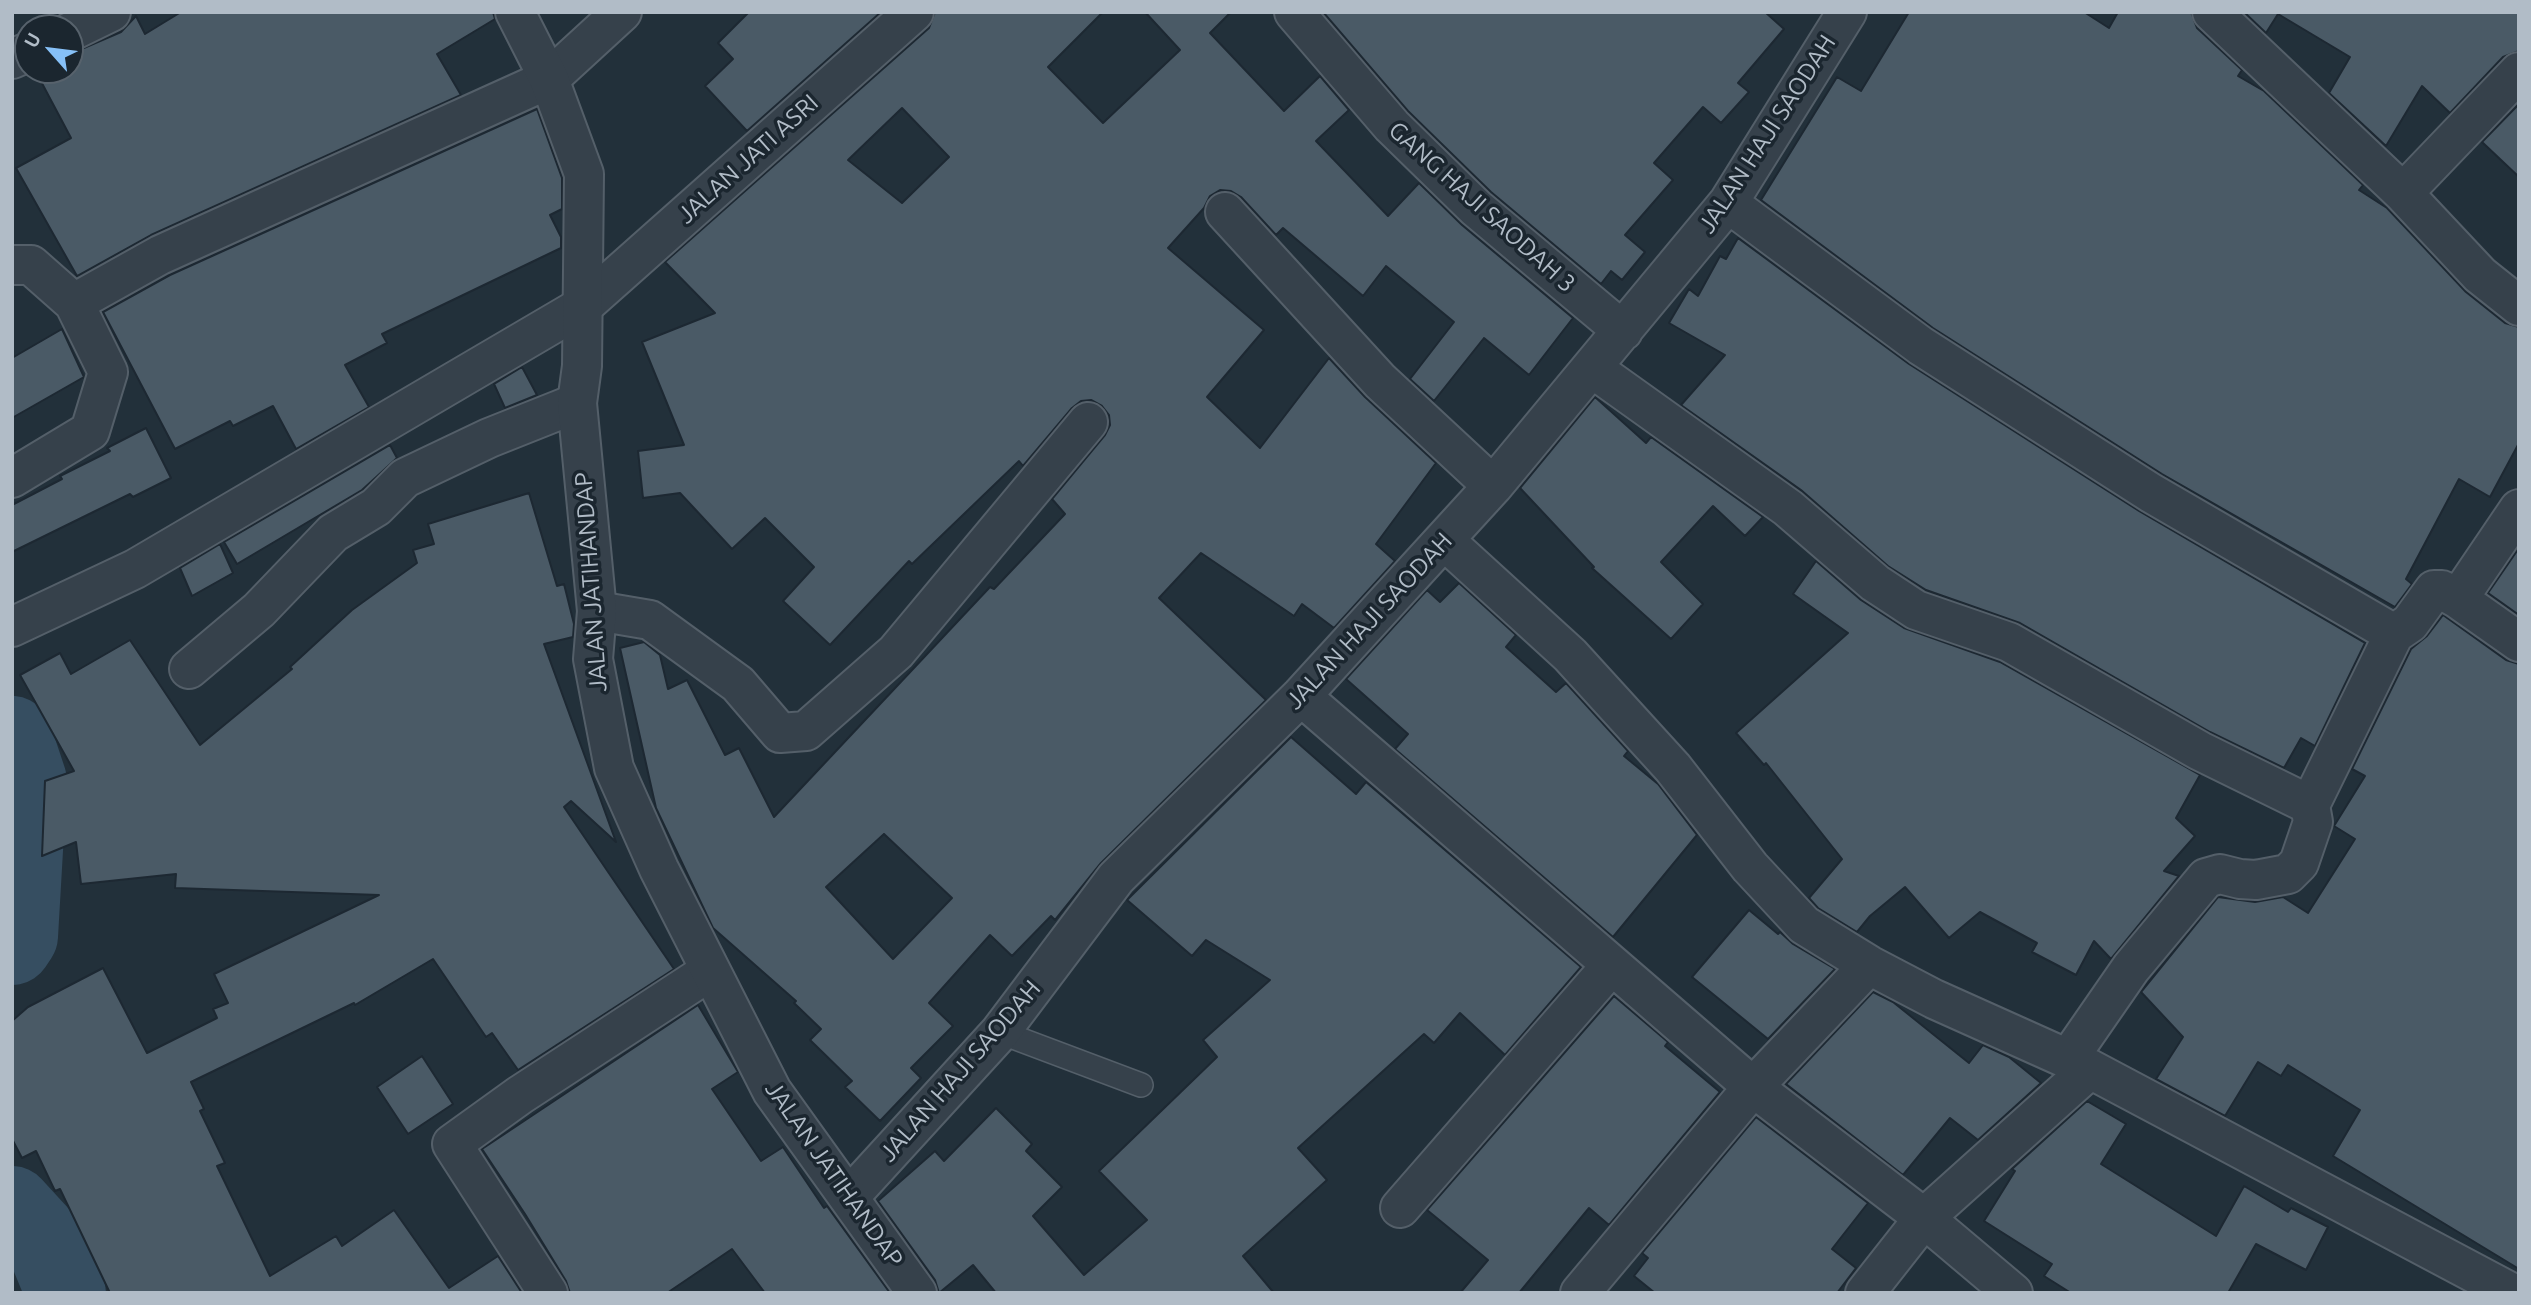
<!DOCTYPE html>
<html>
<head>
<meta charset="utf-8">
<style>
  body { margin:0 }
  #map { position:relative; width:2531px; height:1305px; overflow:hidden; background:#22303a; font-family:Ubuntu,sans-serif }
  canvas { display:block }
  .frame { position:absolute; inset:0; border:14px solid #b1bcc7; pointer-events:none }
  .north { position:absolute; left:14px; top:14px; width:70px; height:70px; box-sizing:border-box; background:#1b262f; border:2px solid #57626c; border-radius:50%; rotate:298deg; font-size:19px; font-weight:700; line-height:28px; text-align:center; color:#b1bcc7 }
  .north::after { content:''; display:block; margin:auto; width:24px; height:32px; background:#86c0f7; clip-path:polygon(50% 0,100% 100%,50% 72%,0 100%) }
</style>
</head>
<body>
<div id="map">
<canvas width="2531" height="1305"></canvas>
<div class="frame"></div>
<div class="north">U</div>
</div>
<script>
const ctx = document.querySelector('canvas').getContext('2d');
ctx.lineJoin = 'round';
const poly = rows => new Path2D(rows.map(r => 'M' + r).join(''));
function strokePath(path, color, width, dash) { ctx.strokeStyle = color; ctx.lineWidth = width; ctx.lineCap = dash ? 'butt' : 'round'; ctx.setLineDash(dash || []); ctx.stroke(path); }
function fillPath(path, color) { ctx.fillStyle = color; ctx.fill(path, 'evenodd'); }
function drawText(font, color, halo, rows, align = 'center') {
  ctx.font = font + ' Ubuntu,sans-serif'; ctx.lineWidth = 7; ctx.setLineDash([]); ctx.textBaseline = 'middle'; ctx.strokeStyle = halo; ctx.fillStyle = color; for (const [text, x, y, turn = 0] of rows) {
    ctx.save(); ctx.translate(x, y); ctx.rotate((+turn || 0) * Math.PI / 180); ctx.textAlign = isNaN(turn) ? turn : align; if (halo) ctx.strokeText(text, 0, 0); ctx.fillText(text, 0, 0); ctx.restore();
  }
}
const river = poly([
  [12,736,27,781,18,936,12,945],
  [12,1206,45,1242,66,1293]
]);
const building = poly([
  [181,12,493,12,495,19,437,54,461,95,151,235,77,276,16,168,71,138,36,72,70,70,70,54,121,32,136,16,145,34,181,12],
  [749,12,881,12,747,131,705,86,733,59,718,43,749,12],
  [935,12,1103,12,1048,67,1103,123,1180,50,1145,12,1231,12,1210,33,1284,111,1320,76,1349,110,1316,141,1388,216,1419,183,1462,225,1573,318,1529,375,1484,338,1434,401,1410,379,1454,322,1386,266,1363,296,1283,228,1276,235,1241,197,1231,191,1220,190,1210,196,1204,208,1168,248,1264,330,1207,397,1260,448,1329,358,1365,397,1436,463,1376,544,1395,561,1334,628,1302,604,1294,616,1201,553,1159,598,1266,700,1101,863,1055,920,1051,916,1012,956,990,935,929,1003,953,1026,911,1068,921,1078,880,1121,845,1087,852,1081,810,1040,821,1029,794,1003,796,1001,713,928,656,808,620,648,644,642,660,655,668,689,687,680,725,755,739,748,774,817,990,587,994,589,1065,514,1052,499,1105,435,1110,425,1109,415,1102,406,1091,400,1081,401,1072,408,1023,466,1019,461,912,564,909,561,830,645,783,601,814,567,765,518,732,549,680,493,643,498,638,451,684,445,642,342,715,313,665,262,929,28,935,12],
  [902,108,949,157,902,203,848,160,902,108],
  [884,834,952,898,893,959,826,887,884,834],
  [1323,12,1765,12,1784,29,1738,83,1749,92,1721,123,1703,107,1654,163,1673,180,1625,235,1645,252,1622,280,1611,271,1601,284,1491,192,1408,111,1323,12],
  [1909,12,2084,12,2109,28,2118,12,2191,12,2197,28,2242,70,2238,76,2264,91,2363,185,2359,190,2387,208,2466,292,2505,323,2519,327,2519,443,2490,497,2459,479,2406,579,2412,584,2395,607,2162,474,1933,328,1761,200,1837,77,1861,91,1909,12],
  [2244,12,2519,12,2519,51,2503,57,2450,113,2422,86,2386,146,2329,93,2350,57,2278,14,2266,33,2244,12],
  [2519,104,2519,177,2482,142,2519,104],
  [537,109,562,178,562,209,550,215,561,237,561,248,382,334,387,343,345,365,369,407,296,449,273,406,233,426,230,421,175,449,103,312,170,275,537,109],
  [1738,238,1909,364,2139,511,2365,643,2315,746,2301,738,2284,768,2210,732,2020,623,1926,590,1888,566,1801,490,1681,405,1725,355,1669,323,1689,289,1698,296,1720,256,1726,259,1738,238],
  [62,329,84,377,12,418,12,358,62,329],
  [522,367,537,395,505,408,494,384,522,367],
  [1595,397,1646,443,1651,437,1763,517,1745,536,1713,506,1661,562,1703,604,1671,639,1592,568,1594,567,1520,488,1595,397],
  [146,428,171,478,133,497,130,494,12,552,12,505,62,479,60,476,110,451,107,448,146,428],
  [390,445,397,458,362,490,237,564,224,542,390,445],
  [529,493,557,586,564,584,574,624,573,637,544,644,616,842,571,801,564,807,674,969,518,1070,492,1033,486,1037,433,959,355,1005,354,1003,191,1082,204,1109,200,1111,225,1163,217,1166,270,1276,336,1236,342,1246,394,1210,449,1288,498,1256,522,1293,110,1293,60,1189,55,1191,36,1151,22,1158,12,1139,12,1021,28,1007,103,968,147,1053,217,1018,213,1009,228,1003,214,974,379,895,175,888,176,874,81,884,76,842,42,856,45,781,74,771,20,675,60,653,71,674,130,640,200,745,292,669,290,667,352,610,417,563,413,550,434,544,428,524,529,493],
  [220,544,233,573,192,596,180,568,220,544],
  [2519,548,2519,615,2488,593,2519,548],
  [1816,561,1861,600,1904,628,2000,662,2200,775,2176,818,2195,836,2164,871,2179,876,2111,959,2094,941,2076,975,2032,952,2037,943,1980,912,1949,938,1905,887,1870,916,1857,932,1818,908,1809,898,1842,859,1766,763,1764,765,1736,733,1848,633,1793,594,1816,561],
  [1459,583,1516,635,1506,647,1556,692,1566,683,1628,751,1624,756,1658,784,1697,835,1613,937,1395,749,1408,734,1346,679,1427,590,1440,602,1459,583],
  [2443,615,2506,660,2519,664,2519,1269,2333,1156,2360,1110,2288,1065,2281,1076,2258,1062,2225,1116,2156,1079,2183,1037,2141,992,2218,897,2255,902,2283,897,2308,913,2355,839,2334,826,2365,776,2352,769,2411,649,2427,636,2443,615],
  [1291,737,1356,794,1366,782,1581,967,1505,1055,1460,1013,1434,1043,1424,1034,1298,1148,1327,1180,1243,1256,1274,1293,996,1293,973,1265,939,1293,935,1280,878,1201,935,1151,944,1161,996,1108,1032,1144,1026,1151,1062,1187,1033,1216,1084,1275,1147,1220,1099,1171,1217,1057,1203,1040,1270,980,1206,940,1192,956,1127,900,1291,737],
  [1749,910,1778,934,1780,932,1793,944,1835,969,1768,1039,1692,977,1749,910],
  [1873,992,1893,1002,1969,1063,1983,1045,2009,1057,2041,1083,1978,1140,1950,1118,1903,1175,1786,1084,1873,992],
  [1614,996,1668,1042,1665,1046,1720,1092,1609,1225,1589,1208,1519,1293,1460,1293,1488,1260,1427,1210,1614,996],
  [698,1005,738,1072,712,1089,761,1161,783,1147,824,1208,827,1206,890,1293,765,1293,732,1249,667,1293,570,1293,566,1281,525,1214,482,1149,698,1005],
  [422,1056,453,1104,408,1134,377,1087,422,1056],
  [2087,1101,2126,1124,2101,1164,2216,1236,2244,1186,2288,1212,2291,1208,2328,1227,2306,1270,2256,1244,2228,1293,2071,1293,2044,1276,2052,1264,1984,1221,2015,1171,2012,1169,2087,1101],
  [1756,1117,1868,1203,1832,1249,1856,1268,1837,1293,1655,1293,1634,1276,1648,1258,1642,1253,1756,1117]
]);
const service = poly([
  [1000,1032,1141,1085]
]);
const minor = poly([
  [1294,12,1392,126,1476,208,1623,331],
  [2212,12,2403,193,2480,275,2519,306],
  [70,32,111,12],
  [12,59,28,52],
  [2403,193,2519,72],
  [1728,203,1921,346,2151,493,2394,634],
  [1225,212,1380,381,1493,486],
  [12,265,31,265,74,303,108,372,90,431,12,478],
  [74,303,160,255,549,79,622,12],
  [1592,368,1788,508,1875,583,1916,610,2009,642,2200,751,2310,805],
  [1444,540,1570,655,1673,768,1750,867,1804,925,1869,965,1934,999,2090,1069,2512,1293],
  [2458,599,2519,509],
  [597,611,650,620,738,684,780,733,806,731,896,652,1088,422],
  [12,627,135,569,583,306,914,12],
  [189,669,259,610,333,533,376,507,405,478,489,438,577,403],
  [1301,696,1753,1087,1924,1218,2013,1293],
  [2068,1059,2131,968,2206,878,2220,874,2240,879,2256,880,2288,874,2299,863,2313,822,2310,805,2394,634,2410,623,2434,590,2442,590,2458,599,2519,642],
  [850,1196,1000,1032,1116,878,1301,696,1493,486,1728,203,1847,12],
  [1400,1208,1611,966],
  [548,1293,452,1144,520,1095,710,971],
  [1580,1293,1753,1087,1869,965],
  [1865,1293,1924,1218,2090,1069]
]);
const tertiary = poly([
  [515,12,549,79,584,174,582,366,577,403,597,611,593,659,614,768,659,869,772,1091,917,1293]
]);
const streetNames = [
  ["JALAN HAJI SAODAH",1767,134,-57],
  ["JALAN JATI ASRI",748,159,-42],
  ["GANG HAJI SAODAH 3",1482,207,42],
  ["JALAN JATIHANDAP",591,582,-94],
  ["JALAN HAJI SAODAH",1369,621,-47],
  ["JALAN HAJI SAODAH",960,1071,-49],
  ["JALAN JATIHANDAP",834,1174,55]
];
strokePath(river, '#364e61', 80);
fillPath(building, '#4a5a66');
strokePath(building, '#1d2832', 2);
strokePath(service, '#545f69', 26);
strokePath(minor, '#545f69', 42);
strokePath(tertiary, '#545f69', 42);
strokePath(service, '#36414b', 23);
strokePath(minor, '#36414b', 38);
strokePath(tertiary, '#36414b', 38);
drawText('24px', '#b1bcc7', '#1b262f', streetNames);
</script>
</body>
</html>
